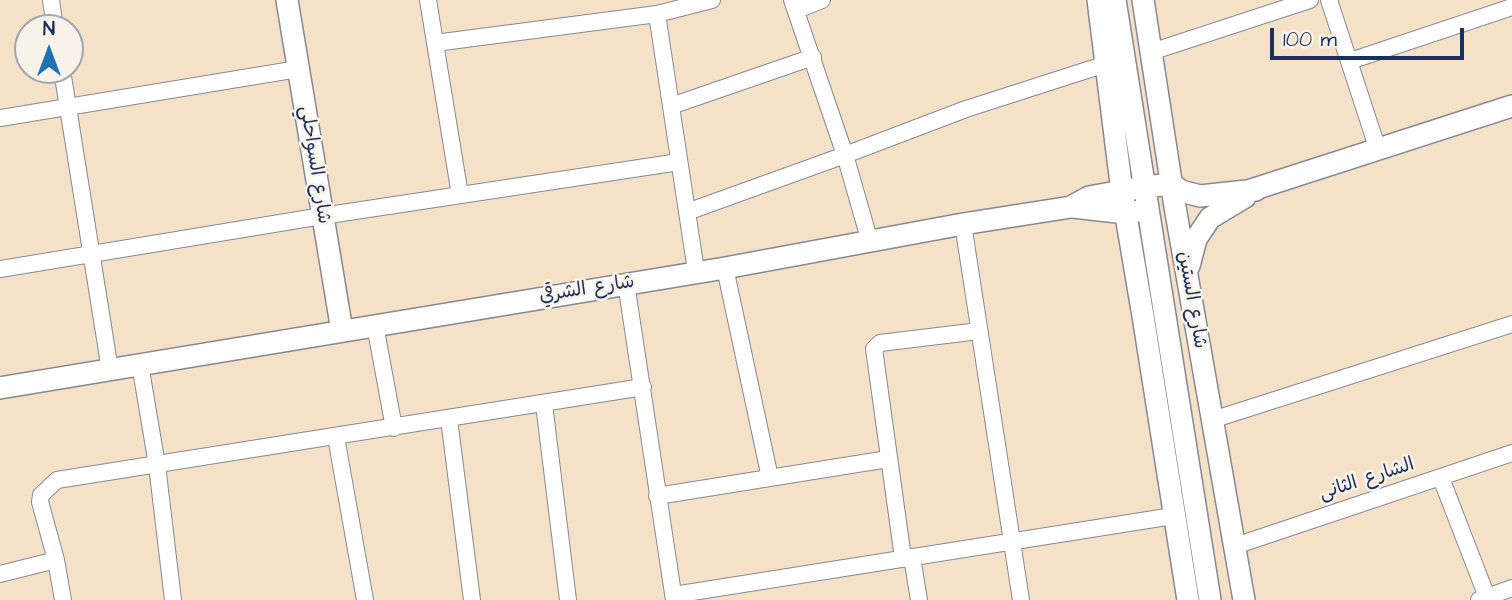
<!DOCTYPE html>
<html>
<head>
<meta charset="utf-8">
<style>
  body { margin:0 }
  #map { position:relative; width:1512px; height:600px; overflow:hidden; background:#f4e1c8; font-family:"Architects Daughter",sans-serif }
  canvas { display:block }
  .north { position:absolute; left:14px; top:14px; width:70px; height:70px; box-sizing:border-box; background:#f7f3e8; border:2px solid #9fa5b1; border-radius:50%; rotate:0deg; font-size:19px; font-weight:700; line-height:28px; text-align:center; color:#1b2f5e }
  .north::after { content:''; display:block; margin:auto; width:24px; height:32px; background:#1f6fb2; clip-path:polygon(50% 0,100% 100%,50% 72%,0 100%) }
  .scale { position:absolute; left:1270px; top:28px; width:194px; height:32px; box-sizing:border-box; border:4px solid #1b2f5e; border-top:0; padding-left:9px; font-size:21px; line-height:24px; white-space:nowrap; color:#1b2f5e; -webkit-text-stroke:5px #f7f3e8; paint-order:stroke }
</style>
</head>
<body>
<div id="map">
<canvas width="1512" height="600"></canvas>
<div class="north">N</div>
<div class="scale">100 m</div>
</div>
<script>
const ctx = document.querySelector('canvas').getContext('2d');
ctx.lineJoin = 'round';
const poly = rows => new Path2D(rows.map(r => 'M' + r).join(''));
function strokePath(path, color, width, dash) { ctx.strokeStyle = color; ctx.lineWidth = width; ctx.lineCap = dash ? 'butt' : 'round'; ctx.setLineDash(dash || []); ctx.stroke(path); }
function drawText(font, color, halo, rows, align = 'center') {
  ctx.font = font + ' "Architects Daughter","Playpen Sans Arabic",sans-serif'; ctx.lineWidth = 5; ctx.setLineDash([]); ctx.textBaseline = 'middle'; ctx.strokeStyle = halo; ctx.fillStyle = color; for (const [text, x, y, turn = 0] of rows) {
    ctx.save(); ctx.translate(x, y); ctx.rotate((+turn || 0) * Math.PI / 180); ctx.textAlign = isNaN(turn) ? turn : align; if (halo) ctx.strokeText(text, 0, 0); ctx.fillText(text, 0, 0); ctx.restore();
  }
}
const street = poly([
  [51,0,55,28],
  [428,0,460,195],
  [792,0,845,155,870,242],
  [1329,0,1378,150],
  [797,10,822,0],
  [657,14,696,271],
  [435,43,657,14,712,0],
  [1151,52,1310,0],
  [1350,61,1512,7],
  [62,70,110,370],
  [671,106,813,57],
  [0,118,298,69],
  [687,212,845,155,966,109,1106,64],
  [963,224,1021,600],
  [725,268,770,478],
  [0,269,322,216,679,162],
  [626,283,674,600],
  [375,325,394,428],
  [140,364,157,465,173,600],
  [544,404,568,600],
  [449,419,472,600],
  [1212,420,1512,324],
  [336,437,365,600],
  [1441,478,1487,597],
  [657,496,888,459],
  [1235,546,1512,453],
  [912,557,919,600],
  [903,558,874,349,880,343,979,331],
  [0,574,56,560],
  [674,595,1173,516],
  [63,600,56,560,40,502,41,495,57,480,643,387],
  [1479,600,1512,588]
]);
const secondary = poly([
  [287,0,342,331],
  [1098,0,1122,192,1143,316,1188,600],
  [1115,0,1210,600],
  [1143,0,1175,207,1244,600],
  [1242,193,1512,106],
  [1073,207,1126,213,1138,211],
  [1189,266,1196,239,1210,218,1245,197],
  [0,388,725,268,963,224,1071,207,1089,197,1144,187,1172,184,1181,191,1200,196,1256,190]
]);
const streetNames = [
  ["شارع السواحلي",314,165,81],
  ["شارع الشرقي",587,290,-9],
  ["شارع الستين",1191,300,80],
  ["الشارع الثانى",1367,480,-18]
];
strokePath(street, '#888893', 18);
strokePath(secondary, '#888893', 24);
strokePath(street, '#fff', 16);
strokePath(secondary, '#fff', 21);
drawText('19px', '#1b2f5e', '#f7f3e8', streetNames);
</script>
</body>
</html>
